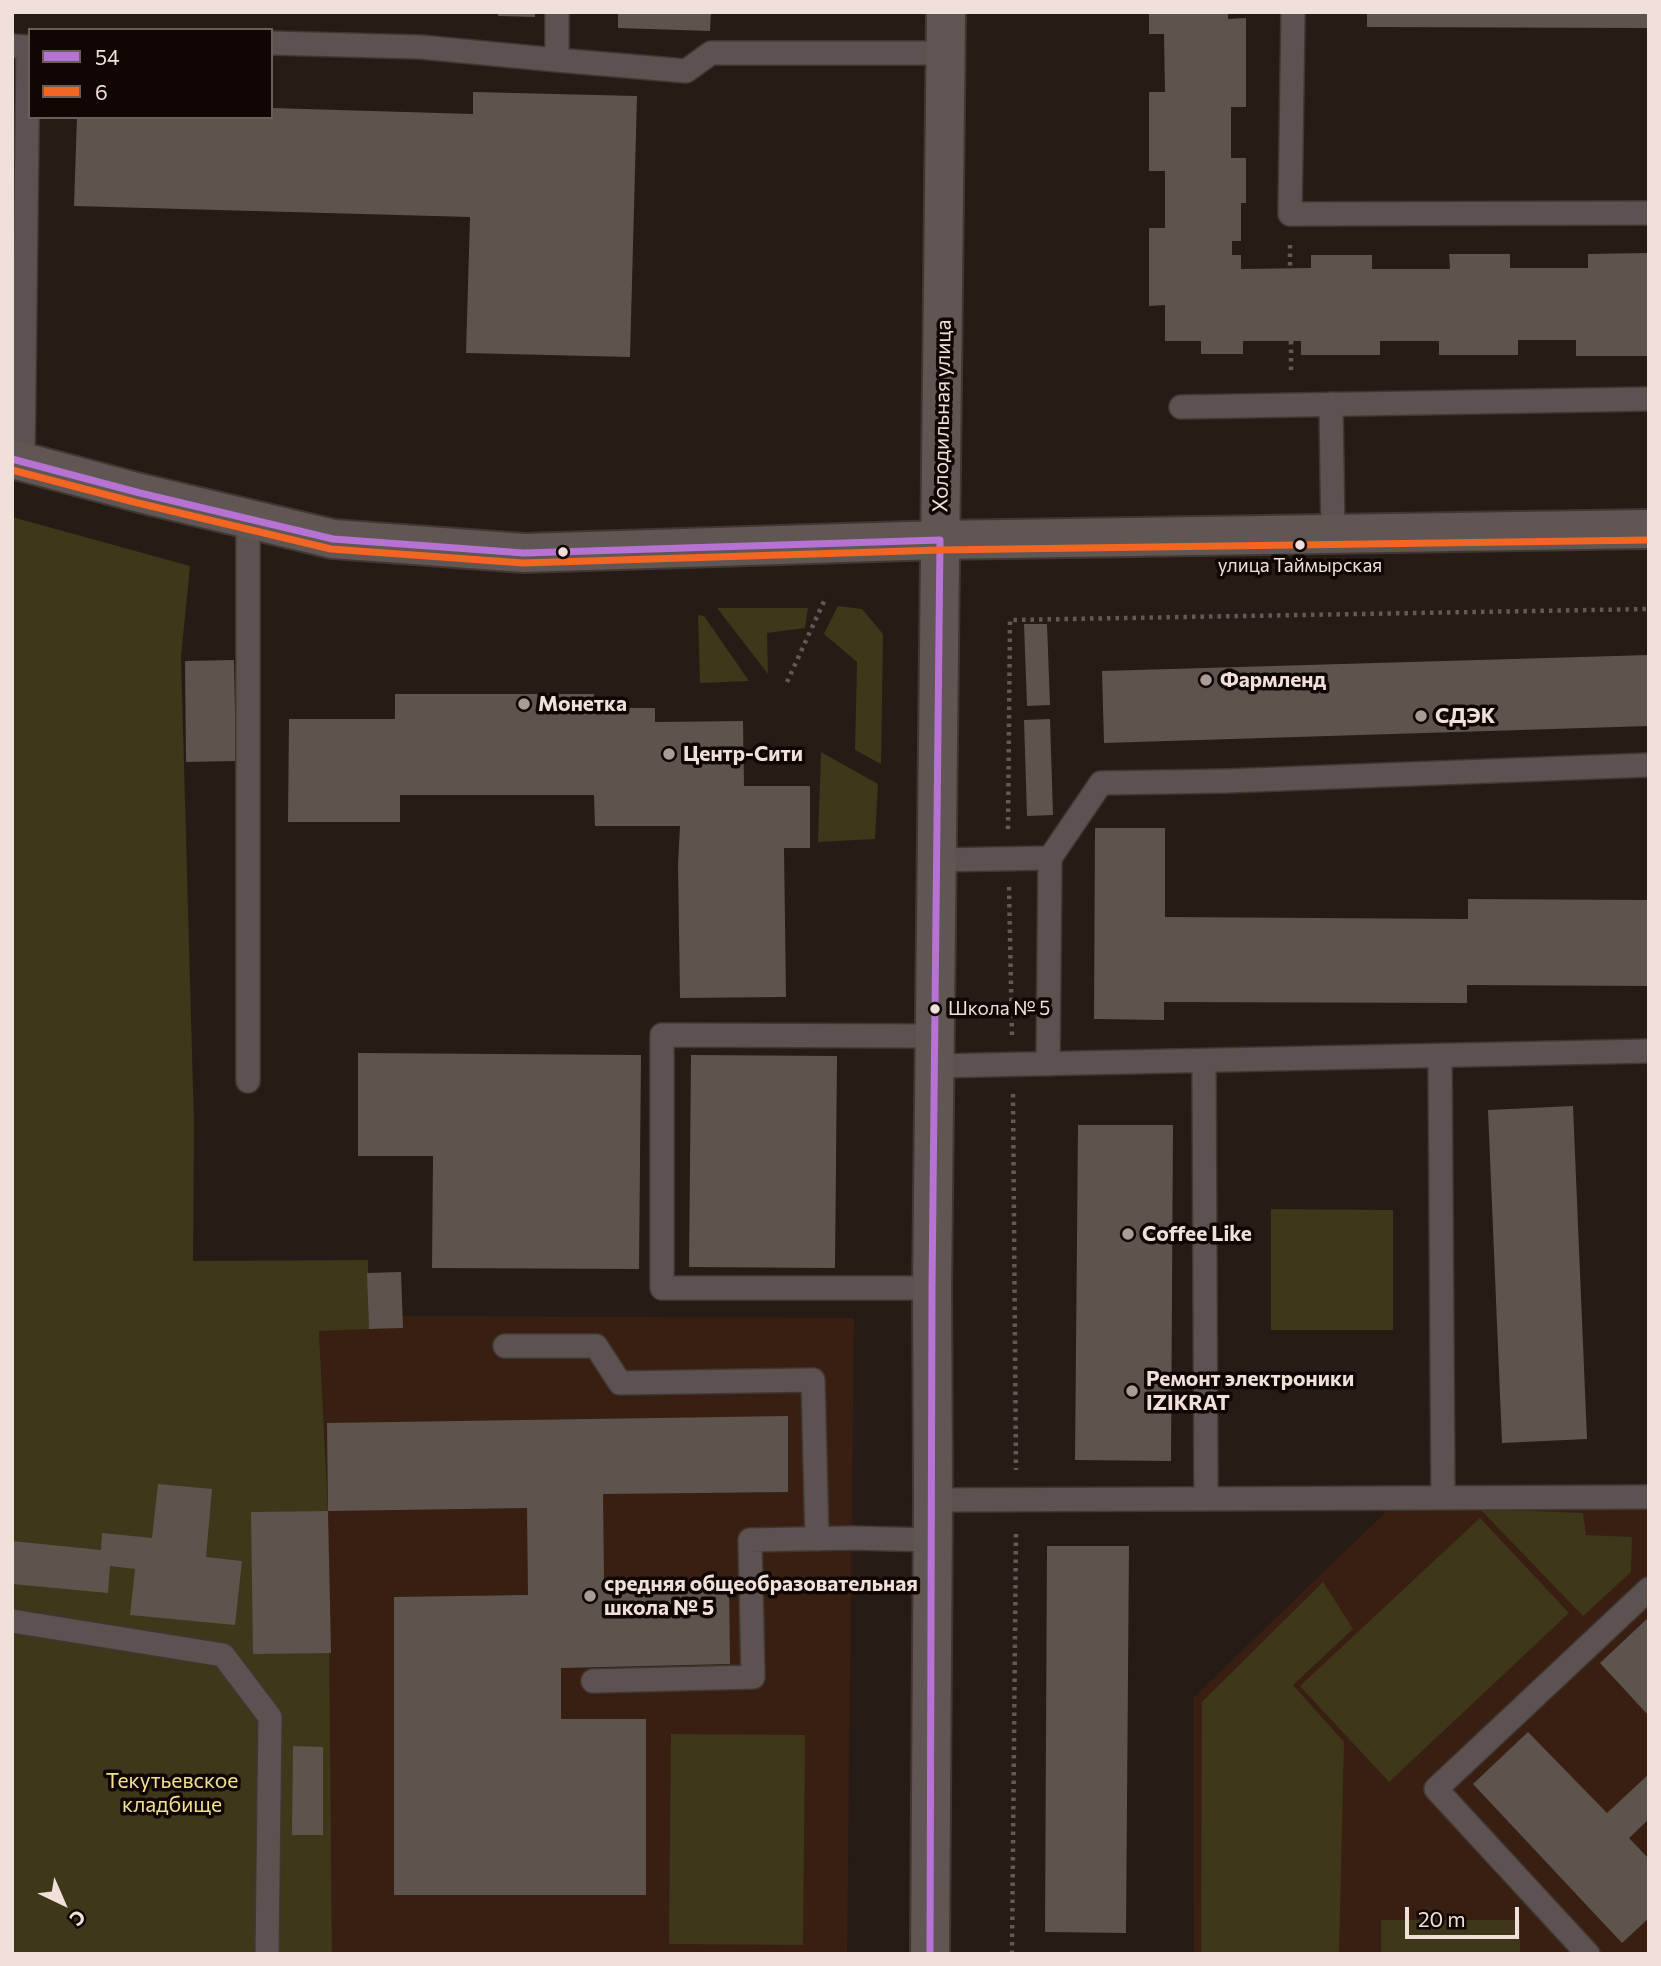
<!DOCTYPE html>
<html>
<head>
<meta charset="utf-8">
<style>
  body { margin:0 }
  #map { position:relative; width:1661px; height:1966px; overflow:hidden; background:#271b15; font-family:Commissioner,sans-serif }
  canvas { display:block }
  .frame { position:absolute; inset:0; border:14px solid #f0e0d9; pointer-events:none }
  .legend { position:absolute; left:28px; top:28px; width:245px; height:91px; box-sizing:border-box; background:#100704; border:2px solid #6a5e59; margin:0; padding:9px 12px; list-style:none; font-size:21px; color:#f0e0d9 }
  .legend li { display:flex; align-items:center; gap:14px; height:35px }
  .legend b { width:35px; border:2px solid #6a5e59 }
  .north { position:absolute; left:28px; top:1868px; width:70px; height:70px; -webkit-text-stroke:5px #100704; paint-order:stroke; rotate:136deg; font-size:19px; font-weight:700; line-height:28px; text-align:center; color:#f0e0d9 }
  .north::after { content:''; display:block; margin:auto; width:24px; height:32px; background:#f0e0d9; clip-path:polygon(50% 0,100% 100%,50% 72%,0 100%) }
  .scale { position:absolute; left:1405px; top:1907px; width:114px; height:32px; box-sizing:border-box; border:4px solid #f0e0d9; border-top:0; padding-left:9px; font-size:21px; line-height:24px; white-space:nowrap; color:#f0e0d9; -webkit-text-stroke:5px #100704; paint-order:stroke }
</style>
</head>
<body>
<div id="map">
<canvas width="1661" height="1966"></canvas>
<div class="frame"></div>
<ul class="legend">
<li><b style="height:9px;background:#b673d3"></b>54</li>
<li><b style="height:9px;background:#f26522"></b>6</li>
</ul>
<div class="north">С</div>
<div class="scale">20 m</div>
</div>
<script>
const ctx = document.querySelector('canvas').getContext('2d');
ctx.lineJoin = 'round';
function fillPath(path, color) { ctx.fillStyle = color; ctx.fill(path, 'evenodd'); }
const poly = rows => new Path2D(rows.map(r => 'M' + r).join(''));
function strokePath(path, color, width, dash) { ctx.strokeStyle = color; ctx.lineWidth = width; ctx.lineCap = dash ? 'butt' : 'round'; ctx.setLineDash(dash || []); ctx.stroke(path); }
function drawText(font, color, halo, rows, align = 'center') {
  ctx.font = font + ' Commissioner,sans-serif'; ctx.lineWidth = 7; ctx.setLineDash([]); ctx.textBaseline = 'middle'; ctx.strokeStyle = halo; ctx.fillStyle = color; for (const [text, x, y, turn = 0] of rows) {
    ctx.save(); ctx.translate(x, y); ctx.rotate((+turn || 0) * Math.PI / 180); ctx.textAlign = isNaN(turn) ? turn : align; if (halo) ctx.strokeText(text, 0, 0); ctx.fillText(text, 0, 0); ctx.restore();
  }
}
const built = poly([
  [402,1316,854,1318,847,1954,332,1954,328,1511,319,1330,402,1328],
  [1395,1503,1649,1506,1649,1954,1194,1954,1193,1698]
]);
const green = poly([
  [12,517,190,566,181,657,194,1125,193,1261,368,1260,369,1329,319,1331,328,1511,332,1954,12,1954],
  [838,606,862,609,883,634,881,764,855,750,857,662,824,634],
  [717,608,808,608,805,628,767,633,768,674],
  [698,615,704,616,749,681,700,683],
  [821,752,878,784,875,839,818,842],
  [1271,1209,1393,1210,1393,1330,1271,1330],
  [1480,1509,1583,1513,1586,1535,1632,1537,1631,1572,1583,1616],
  [1480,1518,1569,1613,1389,1782,1300,1686],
  [1323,1582,1353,1629,1293,1685,1344,1742,1339,1954,1201,1954,1202,1702],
  [671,1734,805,1735,803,1945,669,1944],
  [1381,1920,1520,1920,1520,1954,1381,1954]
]);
const building = poly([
  [498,12,535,12,535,17,498,16],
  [618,12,711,12,710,31,618,28],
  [1149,12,1228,12,1228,19,1246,18,1246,107,1231,107,1231,158,1246,158,1246,203,1241,203,1241,241,1232,241,1232,255,1241,255,1241,269,1311,268,1311,255,1372,255,1372,269,1450,269,1449,254,1510,254,1510,268,1588,268,1588,254,1648,253,1649,356,1576,356,1576,340,1518,340,1518,355,1439,355,1439,341,1380,341,1380,355,1301,355,1301,341,1243,341,1243,354,1201,354,1201,341,1165,341,1165,305,1149,306,1149,228,1165,228,1165,171,1149,171,1149,92,1165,92,1164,34,1149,34],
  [1367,12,1649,12,1649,28,1367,27],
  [473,92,637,96,630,357,466,353,470,217,74,206,77,117,271,117,271,108,473,114],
  [1024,624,1047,624,1050,705,1027,706],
  [1649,655,1649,726,1104,743,1102,671],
  [234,660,236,761,186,762,185,661],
  [395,694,594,694,594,708,655,708,655,722,743,721,744,786,810,786,810,848,784,848,786,997,680,998,678,864,680,826,595,826,594,795,400,795,400,822,288,822,289,719,395,719],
  [1050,719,1053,815,1027,816,1024,720],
  [1095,828,1165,828,1165,917,1468,919,1468,899,1649,900,1649,986,1467,985,1467,1003,1164,1002,1164,1020,1094,1019],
  [358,1053,641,1055,639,1269,432,1268,433,1156,358,1156],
  [691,1055,837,1056,835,1268,689,1267],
  [1573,1106,1587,1439,1502,1443,1488,1110],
  [1078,1125,1173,1125,1171,1461,1075,1460],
  [401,1272,403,1328,369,1329,367,1273],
  [788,1416,788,1492,603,1494,604,1583,729,1582,730,1664,561,1668,561,1719,646,1719,646,1895,394,1895,394,1597,528,1595,527,1508,328,1511,331,1653,253,1654,251,1512,328,1511,327,1423],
  [158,1484,212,1489,206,1557,242,1561,235,1625,130,1615,135,1569,110,1566,108,1593,12,1584,12,1541,101,1550,102,1533,152,1538],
  [1047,1546,1129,1546,1126,1933,1045,1932],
  [1649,1617,1649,1716,1600,1663],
  [1528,1732,1607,1813,1649,1774,1649,1819,1629,1838,1649,1859,1649,1918,1622,1943,1473,1784],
  [293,1746,323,1747,323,1835,292,1835]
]);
const path = poly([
  [1290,245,1290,268],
  [1291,341,1291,375],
  [787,682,826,597],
  [1008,829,1010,620,1649,609],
  [1009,887,1012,1036],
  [1013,1094,1016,1470],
  [1012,1954,1016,1531]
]);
const lane = poly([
  [557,12,557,60,686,71,711,53,946,53],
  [1293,12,1290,214,1649,213],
  [271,43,420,47,557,60],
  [12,46,28,47,23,462],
  [1331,404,1333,534],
  [1181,407,1649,399],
  [248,519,248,1081],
  [937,860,1050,858],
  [1440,1056,1443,1498],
  [1204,1061,1206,1498],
  [1048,1064,1050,858,1101,783,1226,781,1649,765],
  [936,1066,1649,1051],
  [932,1288,662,1288,662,1035,936,1036],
  [505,1346,596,1346,620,1383,813,1380,817,1539],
  [933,1500,1649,1497],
  [12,1621,223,1655,270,1717,267,1954],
  [593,1681,753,1677,750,1540,851,1538,933,1540],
  [1588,1954,1436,1789,1649,1589]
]);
const secondary = poly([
  [12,459,140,493,333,539,524,553,940,540,1649,529],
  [930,1954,933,1500,932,1288,946,12]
]);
const bus1 = poly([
  [12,459,140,493,333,539,524,553,940,540,932,1288,930,1954]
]);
const bus2 = poly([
  [12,470,138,503,331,549,523,563,940,550,1649,540]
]);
const markers = [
  [1300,545,6,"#f0e0d9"],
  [563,552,6,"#f0e0d9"],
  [1206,680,7,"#aa9b94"],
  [524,704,7,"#aa9b94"],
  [1421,716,7,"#aa9b94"],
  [669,754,7,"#aa9b94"],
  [935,1009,6,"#f0e0d9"],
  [1128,1234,7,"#aa9b94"],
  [1132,1391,7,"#aa9b94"],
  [590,1596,7,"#aa9b94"]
];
const busNames = [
  ["улица Таймырская",1300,566],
  ["Школа № 5",948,1009,"left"]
];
const streetNames = [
  ["Холодильная улица",942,416,-89]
];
const poiNames = [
  ["Фармленд",1220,680],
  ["Монетка",538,704],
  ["СДЭК",1435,716],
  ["Центр-Сити",683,754],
  ["Coffee Like",1142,1234],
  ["Ремонт электроники",1146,1379],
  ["IZIKRAT",1146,1403],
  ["средняя общеобразовательная",604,1584],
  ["школа № 5",604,1608]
];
const parkNames = [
  ["Текутьевское",172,1781],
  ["кладбище",172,1805]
];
fillPath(built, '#391f12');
fillPath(green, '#3e3719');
fillPath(building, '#5d544d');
strokePath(lane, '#413732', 26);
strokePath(secondary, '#413732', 42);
strokePath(path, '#625a57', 4.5, [3.5, 5]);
strokePath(lane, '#5c5251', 23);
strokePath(secondary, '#605654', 38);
strokePath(bus1, '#b673d3', 7);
strokePath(bus2, '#f26522', 7);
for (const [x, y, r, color] of markers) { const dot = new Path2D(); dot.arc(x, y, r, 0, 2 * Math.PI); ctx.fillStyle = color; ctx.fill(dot); strokePath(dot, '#100704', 2.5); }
drawText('19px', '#f0e0d9', '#100704', busNames);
drawText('21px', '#f0e0d9', '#100704', streetNames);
drawText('bold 21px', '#f0e0d9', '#100704', poiNames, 'left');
drawText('21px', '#f3e191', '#100704', parkNames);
</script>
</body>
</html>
